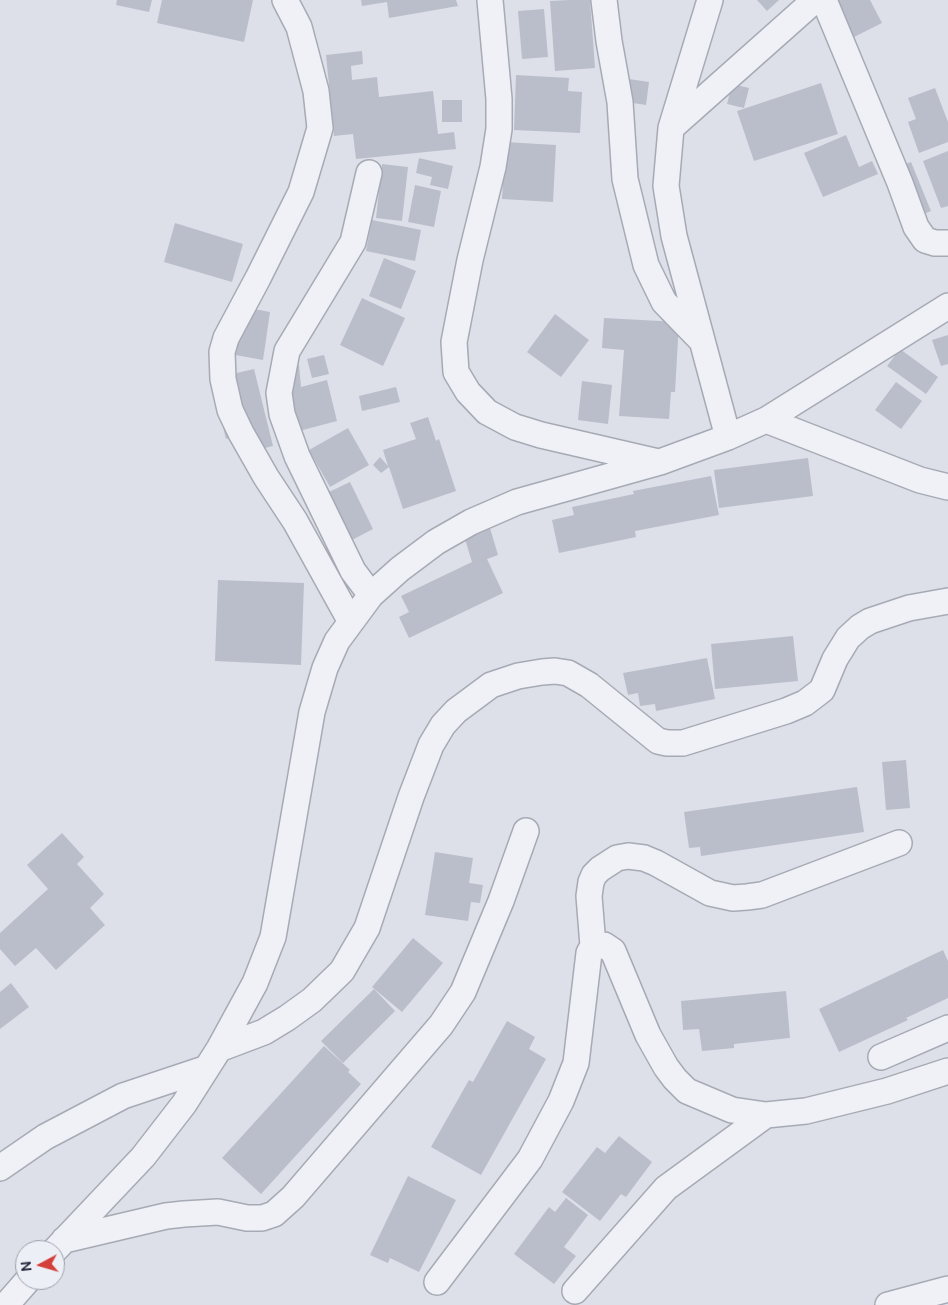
<!DOCTYPE html>
<html>
<head>
<meta charset="utf-8">
<style>
  body { margin:0 }
  #map { position:relative; width:948px; height:1305px; overflow:hidden; background:#dde0e8; font-family:"DM Sans",sans-serif }
  canvas { display:block }
  .north { position:absolute; left:15px; top:1240px; width:50px; height:50px; box-sizing:border-box; background:#edeff6; border:1px solid #9da1ad; border-radius:50%; rotate:264deg; font-size:14px; font-weight:700; line-height:20px; text-align:center; color:#262b3f }
  .north::after { content:''; display:block; margin:auto; width:18px; height:22px; background:#d43f3b; clip-path:polygon(50% 0,100% 100%,50% 72%,0 100%) }
</style>
</head>
<body>
<div id="map">
<canvas width="948" height="1305"></canvas>
<div class="north">N</div>
</div>
<script>
const ctx = document.querySelector('canvas').getContext('2d');
ctx.lineJoin = 'round';
function fillPath(path, color) { ctx.fillStyle = color; ctx.fill(path, 'evenodd'); }
const poly = rows => new Path2D(rows.map(r => 'M' + r).join(''));
function strokePath(path, color, width, dash) { ctx.strokeStyle = color; ctx.lineWidth = width; ctx.lineCap = dash ? 'butt' : 'round'; ctx.setLineDash(dash || []); ctx.stroke(path); }
const building = poly([
  [117,0,152,0,149,12,116,5],
  [162,0,253,0,244,42,157,23],
  [361,0,456,0,458,6,389,18,387,2,362,6],
  [569,0,590,0,595,68,555,71,550,1],
  [757,0,779,0,767,11],
  [825,0,870,0,882,23,846,41],
  [544,9,548,57,522,59,518,11],
  [362,51,363,64,351,66,352,80,377,77,379,97,433,91,438,134,454,132,456,149,356,159,353,134,334,136,326,55],
  [516,75,569,78,568,91,582,92,580,133,514,130],
  [622,78,649,82,646,105,619,101],
  [821,83,838,134,754,161,737,111],
  [732,84,749,88,744,108,727,104],
  [935,88,948,122,948,142,919,153,908,122,916,119,908,98],
  [442,100,462,100,462,122,442,122],
  [846,135,859,167,872,161,878,174,823,197,804,153],
  [505,142,556,145,553,202,502,199],
  [948,151,948,206,941,208,923,161],
  [419,158,453,166,448,189,430,185,432,177,416,173],
  [911,162,931,211,913,219,893,169],
  [382,164,408,167,402,221,376,218],
  [415,185,441,191,434,227,408,222],
  [372,220,421,230,415,261,366,251],
  [175,223,243,244,232,282,164,262],
  [384,258,416,271,401,309,369,296],
  [362,298,405,318,383,366,340,345],
  [238,306,270,312,263,360,230,354],
  [555,314,589,340,561,377,527,352],
  [604,318,679,322,675,392,671,392,669,419,619,416,624,350,602,348],
  [948,335,948,364,941,366,932,340],
  [900,349,938,377,926,394,887,366],
  [324,355,329,374,312,378,307,359],
  [299,365,301,387,327,380,337,421,299,431,288,390,294,389,283,390,280,367],
  [254,369,273,446,249,452,245,435,226,439,211,379],
  [582,381,612,385,608,424,578,420],
  [896,382,922,401,901,429,875,410],
  [396,387,400,402,362,411,359,396],
  [428,417,436,441,439,439,456,491,403,509,389,467,381,473,373,465,380,457,388,466,383,450,416,439,410,423],
  [348,428,369,465,330,487,309,450],
  [808,458,813,496,719,508,714,470],
  [711,476,719,515,635,531,636,537,559,553,552,520,574,515,572,507,634,494,633,491],
  [350,482,373,529,352,540,329,492],
  [490,528,498,555,487,559,503,593,409,638,399,617,409,612,401,596,472,562,464,536],
  [218,580,304,583,301,665,215,661],
  [793,636,798,681,715,689,711,644],
  [707,658,715,699,656,711,655,704,640,706,638,693,628,695,623,673],
  [906,760,910,808,886,810,882,762],
  [857,787,864,832,701,856,700,847,689,848,684,812],
  [62,833,84,857,77,864,104,894,90,908,105,925,56,970,36,948,15,966,0,949,0,933,48,889,27,865],
  [435,852,473,858,469,883,483,885,480,903,471,902,468,921,425,915],
  [413,938,443,963,402,1012,372,987],
  [943,950,948,961,948,998,906,1018,908,1020,839,1052,819,1009],
  [11,983,29,1007,0,1029,0,992],
  [374,989,395,1011,343,1063,321,1041],
  [786,991,790,1038,734,1044,734,1048,702,1051,699,1029,683,1030,681,1001],
  [507,1021,535,1037,529,1049,546,1059,481,1175,431,1147,469,1080,473,1082],
  [324,1046,350,1070,348,1072,361,1084,261,1194,222,1158],
  [619,1136,652,1162,626,1197,621,1194,600,1221,562,1192,597,1147,605,1153],
  [408,1176,456,1200,419,1272,390,1258,388,1263,370,1255],
  [566,1198,588,1215,564,1247,576,1256,554,1284,514,1254,549,1207,555,1212]
]);
const minor = poly([
  [285,0,299,27,316,91,320,128,301,192,258,278,226,338,222,352,223,379,230,410,241,433,266,477,295,521,351,622],
  [490,0,499,99,499,129,493,167,470,260,454,342,456,372,468,392,487,412,515,427,541,435,658,462],
  [604,0,609,41,620,102,625,179,646,265,664,302,700,339],
  [710,0,671,128,666,186,674,236,728,437],
  [824,0,900,183,916,227,925,240,935,243,948,243],
  [671,128,815,0],
  [369,173,353,242,287,351,279,393,282,414,297,456,353,571,371,595],
  [766,420,920,480,948,487],
  [593,946,589,896,591,882,594,875,600,869,617,858,628,856,644,858,656,863,710,893,733,898,747,897,762,895,899,843],
  [219,1049,264,1032,287,1018,312,1000,342,971,367,928,411,797,431,745,443,725,456,711,491,685,518,676,542,672,555,671,568,673,589,685,658,741,667,743,683,743,786,711,805,703,822,690,835,659,848,638,860,627,870,621,909,608,948,601],
  [881,1057,948,1028],
  [0,1168,45,1137,123,1096,207,1068],
  [64,1240,166,1216,184,1214,218,1212,247,1218,262,1218,274,1214,293,1197,441,1025,463,992,501,901,526,831],
  [55,1250,143,1157,184,1104,219,1049,255,983,273,937,312,712,325,668,337,641,371,595,400,569,436,542,471,522,517,502,660,462,728,437,766,420,948,306],
  [437,1282,530,1159,561,1101,576,1063,589,953,593,946,604,945,613,951,648,1035,666,1067,675,1079,687,1091,732,1110,766,1115,806,1111,887,1091,948,1071],
  [575,1291,666,1188,766,1115],
  [6,1305,28,1280],
  [888,1305,948,1289]
]);
fillPath(building, '#babecb');
strokePath(minor, '#a6aab5', 28);
strokePath(minor, '#f0f1f6', 25);
</script>
</body>
</html>
